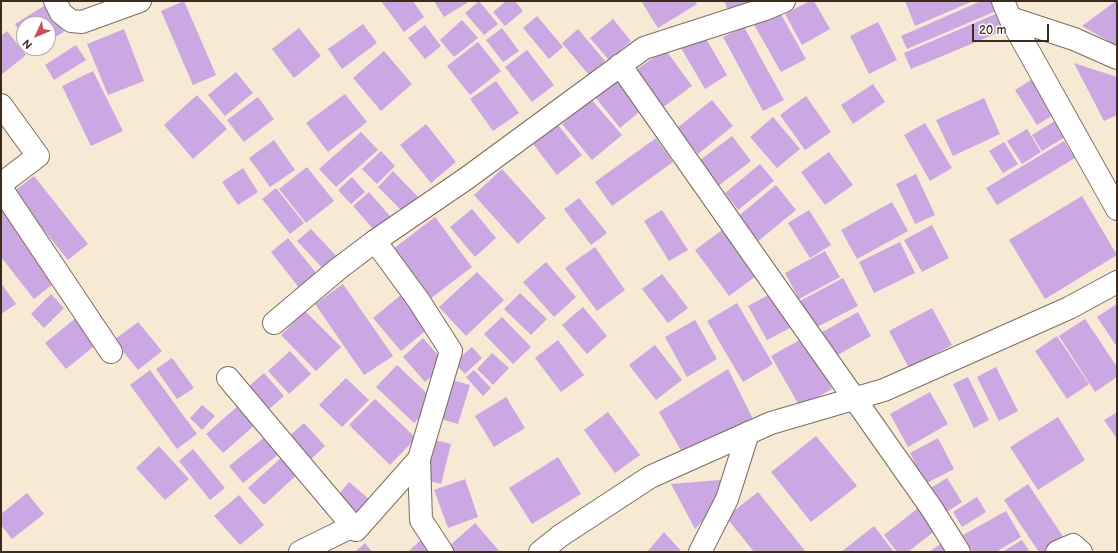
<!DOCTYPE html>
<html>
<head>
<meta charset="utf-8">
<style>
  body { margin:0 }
  #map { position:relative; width:1118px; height:553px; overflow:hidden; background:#f6ead5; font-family:"Balsamiq Sans",sans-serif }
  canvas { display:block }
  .frame { position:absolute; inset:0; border:2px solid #3b2a1e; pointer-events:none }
  .north { position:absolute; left:16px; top:16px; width:40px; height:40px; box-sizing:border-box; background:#fff; border:1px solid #b1aaa5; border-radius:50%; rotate:226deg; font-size:11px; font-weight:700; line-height:16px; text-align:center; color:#3b2a1e }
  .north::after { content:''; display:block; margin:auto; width:14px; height:18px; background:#d1495b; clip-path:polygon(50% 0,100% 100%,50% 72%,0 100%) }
  .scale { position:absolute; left:972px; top:24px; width:77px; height:18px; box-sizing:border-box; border:2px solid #3b2a1e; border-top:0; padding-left:5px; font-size:12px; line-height:14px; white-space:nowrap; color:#3b2a1e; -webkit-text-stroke:3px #fff; paint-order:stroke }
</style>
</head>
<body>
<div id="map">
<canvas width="1118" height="553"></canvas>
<div class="frame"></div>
<div class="north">N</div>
<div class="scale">20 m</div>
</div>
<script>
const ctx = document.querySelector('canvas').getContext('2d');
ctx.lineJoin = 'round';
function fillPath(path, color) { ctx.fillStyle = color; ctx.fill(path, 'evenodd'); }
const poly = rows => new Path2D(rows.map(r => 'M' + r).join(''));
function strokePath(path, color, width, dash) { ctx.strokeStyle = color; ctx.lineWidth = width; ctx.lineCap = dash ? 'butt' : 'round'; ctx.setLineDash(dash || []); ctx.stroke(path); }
const building = poly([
  [184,1,216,75,193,85,161,11],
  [381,1,413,1,424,17,404,32],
  [434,1,470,1,444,17],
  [479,1,498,24,484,35,465,13],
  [506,1,515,1,523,11,505,26,493,12],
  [641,1,695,1,697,4,658,28],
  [724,1,751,1,728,10],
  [810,1,814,1,830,29,802,45,785,14],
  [905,1,973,1,915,26],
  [981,1,992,1,996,11,907,49,901,36],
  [1116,1,1117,1,1117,46,1082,26],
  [47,4,64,32,48,41,48,24,24,24,24,39,15,24],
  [778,9,806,59,781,72,753,23],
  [998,13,1005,30,911,69,904,53],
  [537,16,563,47,549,59,523,28],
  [613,19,631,41,609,60,590,38],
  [462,20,478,38,454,57,440,40],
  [878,22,897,60,869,74,850,36],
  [363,24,377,43,342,69,328,49],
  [425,25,441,46,425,59,408,38],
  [744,27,784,100,763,111,723,37],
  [299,28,321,56,294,78,272,49],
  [502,28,519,51,503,62,486,40],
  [124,29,144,81,108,95,87,44],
  [578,29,605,61,589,75,562,43],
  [7,31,26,55,1,75,1,36],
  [704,35,727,75,705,89,681,48],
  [478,42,501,71,470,95,447,66],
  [76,45,86,60,54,80,45,65],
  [665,49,692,86,662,108,635,71],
  [527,50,554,85,532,102,505,67],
  [384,51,412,84,381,111,353,78],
  [1074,63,1117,77,1117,115,1104,121],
  [93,71,123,131,91,146,62,86],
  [236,72,253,93,225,116,208,95],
  [1036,77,1058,112,1037,125,1015,90],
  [620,79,644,108,620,128,596,98],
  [496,81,519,113,493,131,470,99],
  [873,84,885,102,853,124,841,105],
  [345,94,367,122,328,152,306,123],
  [197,95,227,129,193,159,164,125],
  [806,96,831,132,805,150,780,115],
  [258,97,274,119,244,142,227,120],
  [984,98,1000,134,953,156,936,120],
  [591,99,622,135,592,160,562,124],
  [712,100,733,126,698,154,677,128],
  [773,117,800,149,777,168,750,137],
  [554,120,582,155,557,175,530,140],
  [1055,121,1065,137,1042,151,1032,135],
  [925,123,952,168,930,181,904,135],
  [426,124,456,162,431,183,400,145],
  [1027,129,1041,152,1022,164,1007,141],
  [361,132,378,150,336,187,319,169],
  [732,136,751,161,718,186,699,161],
  [656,138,673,162,612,206,595,182],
  [274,140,295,170,270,187,249,158],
  [1064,141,1075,158,997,205,986,188],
  [1004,142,1018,164,1003,173,989,151],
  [381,151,395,166,377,184,362,169],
  [829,152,853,185,825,205,801,172],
  [760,164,774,181,738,210,725,193],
  [307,167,334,201,306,223,279,189],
  [243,168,258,192,238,205,222,182],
  [502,169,546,218,518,244,474,195],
  [393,171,418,197,403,212,378,187],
  [916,174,935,215,915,224,896,184],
  [34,176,88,244,68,260,13,192],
  [352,177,365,192,351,204,338,190],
  [776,185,796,210,756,243,736,218],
  [276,188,304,223,290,234,262,199],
  [369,192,396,223,380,237,353,206],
  [1082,196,1117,255,1045,299,1009,240],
  [579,198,607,233,591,245,564,209],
  [892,202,908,231,857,259,841,230],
  [472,209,496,238,475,257,450,227],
  [2,210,58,280,34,299,1,257],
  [662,210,688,250,669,261,644,221],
  [809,210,831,245,810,258,788,223],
  [435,217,472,267,430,299,393,249],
  [932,225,949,258,922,272,904,240],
  [726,227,760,273,729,296,695,250],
  [311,229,340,260,327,273,297,241],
  [288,238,317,274,300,289,271,252],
  [900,242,915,273,874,293,859,262],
  [595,247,625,290,597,311,565,268],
  [825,251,840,277,799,299,785,273],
  [546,262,576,297,554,317,523,282],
  [477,272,504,300,466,336,439,307],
  [662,274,688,308,668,323,642,289],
  [843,278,858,306,813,329,798,302],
  [1,283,16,304,1,314],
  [343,284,393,356,364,375,315,304],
  [774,292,792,327,767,340,748,306],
  [520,293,547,319,531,335,504,309],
  [51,294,64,308,44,328,31,314],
  [402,294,429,328,401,351,373,318],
  [737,303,773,364,743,382,707,321],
  [1117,304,1117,347,1097,317],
  [583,307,607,336,587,354,562,325],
  [932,308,952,345,909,368,889,331],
  [305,311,341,347,316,371,281,335],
  [858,312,871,336,831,359,817,335],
  [77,317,98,343,66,369,45,343],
  [502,317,531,347,513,364,484,334],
  [1085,319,1117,367,1117,377,1095,392,1059,336],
  [695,320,717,359,687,377,665,337],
  [138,322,162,351,138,370,114,340],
  [1057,336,1089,384,1067,399,1035,351],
  [423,338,446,364,425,382,403,357],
  [803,338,832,389,800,407,771,356],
  [558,340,584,375,561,392,535,358],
  [655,345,682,380,656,400,629,365],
  [472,347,482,358,465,374,454,363],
  [290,351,311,374,289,394,268,371],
  [492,353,509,368,493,385,477,369],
  [172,358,194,388,177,399,156,369],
  [397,365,435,401,414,423,376,387],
  [996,367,1018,411,999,421,977,377],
  [728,369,755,423,683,454,659,412],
  [150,370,197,434,177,449,130,385],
  [474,370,491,388,483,396,466,377],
  [264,373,284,396,266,412,246,389],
  [968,377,989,420,974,428,953,384],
  [346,378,369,400,342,427,319,405],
  [452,380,470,385,458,424,441,419],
  [930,392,948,424,908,447,890,414],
  [506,397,525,428,494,447,475,416],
  [375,399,416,438,390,465,349,425],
  [202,405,215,416,202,430,190,418],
  [239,405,256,424,223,453,206,434],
  [608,412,640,455,615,473,584,430],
  [1117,412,1117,439,1104,420],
  [1058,417,1085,460,1038,490,1010,447],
  [304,423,325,446,307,463,285,440],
  [266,436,280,453,243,483,229,466],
  [816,436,857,486,811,522,771,472],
  [938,438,954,469,925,484,910,453],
  [435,440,451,444,441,484,425,480],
  [159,446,189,479,165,500,136,468],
  [193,449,225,488,210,500,179,461],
  [283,456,299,473,264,505,248,488],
  [558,457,581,494,532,524,509,488],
  [947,478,962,502,947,512,931,488],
  [465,479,478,517,448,528,434,490],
  [732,479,720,503,695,529,671,484],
  [349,482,376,505,360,524,333,501],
  [1028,484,1064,538,1044,552,1039,552,1004,500],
  [758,492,806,552,754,552,726,517],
  [27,493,44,514,12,539,1,525,1,514],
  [239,495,264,525,240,545,214,516],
  [977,497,986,512,962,527,953,512],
  [923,504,941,526,908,552,897,552,884,535],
  [1006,511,1021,537,996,552,973,552,963,535],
  [475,523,500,552,452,552,448,547],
  [874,526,894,552,841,552],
  [664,532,682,552,647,552],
  [422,539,435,552,408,552],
  [1022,540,1030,552,1002,552],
  [365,543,372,552,355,552],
  [940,544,946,552,929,552]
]);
const minor = poly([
  [55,1,61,13,71,21,82,22,140,1],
  [1003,1,1010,18,1117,209],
  [1010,18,1074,39,1117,58],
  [620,65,932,509,959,552],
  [1,105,38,156,1,184],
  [1,188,111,352],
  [274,323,338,269,375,241],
  [228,378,356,530,419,459],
  [300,552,353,526],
  [442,552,421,520,419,459,451,351,419,301,375,241,467,178,644,48,765,9,784,1],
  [540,552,560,536,650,477,771,423,884,390,1069,308,1117,282],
  [700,552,727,499,748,433],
  [1057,552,1073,545,1081,552]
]);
fillPath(building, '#cba7e3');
strokePath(minor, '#7c6d5e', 24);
strokePath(minor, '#fff', 22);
</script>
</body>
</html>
